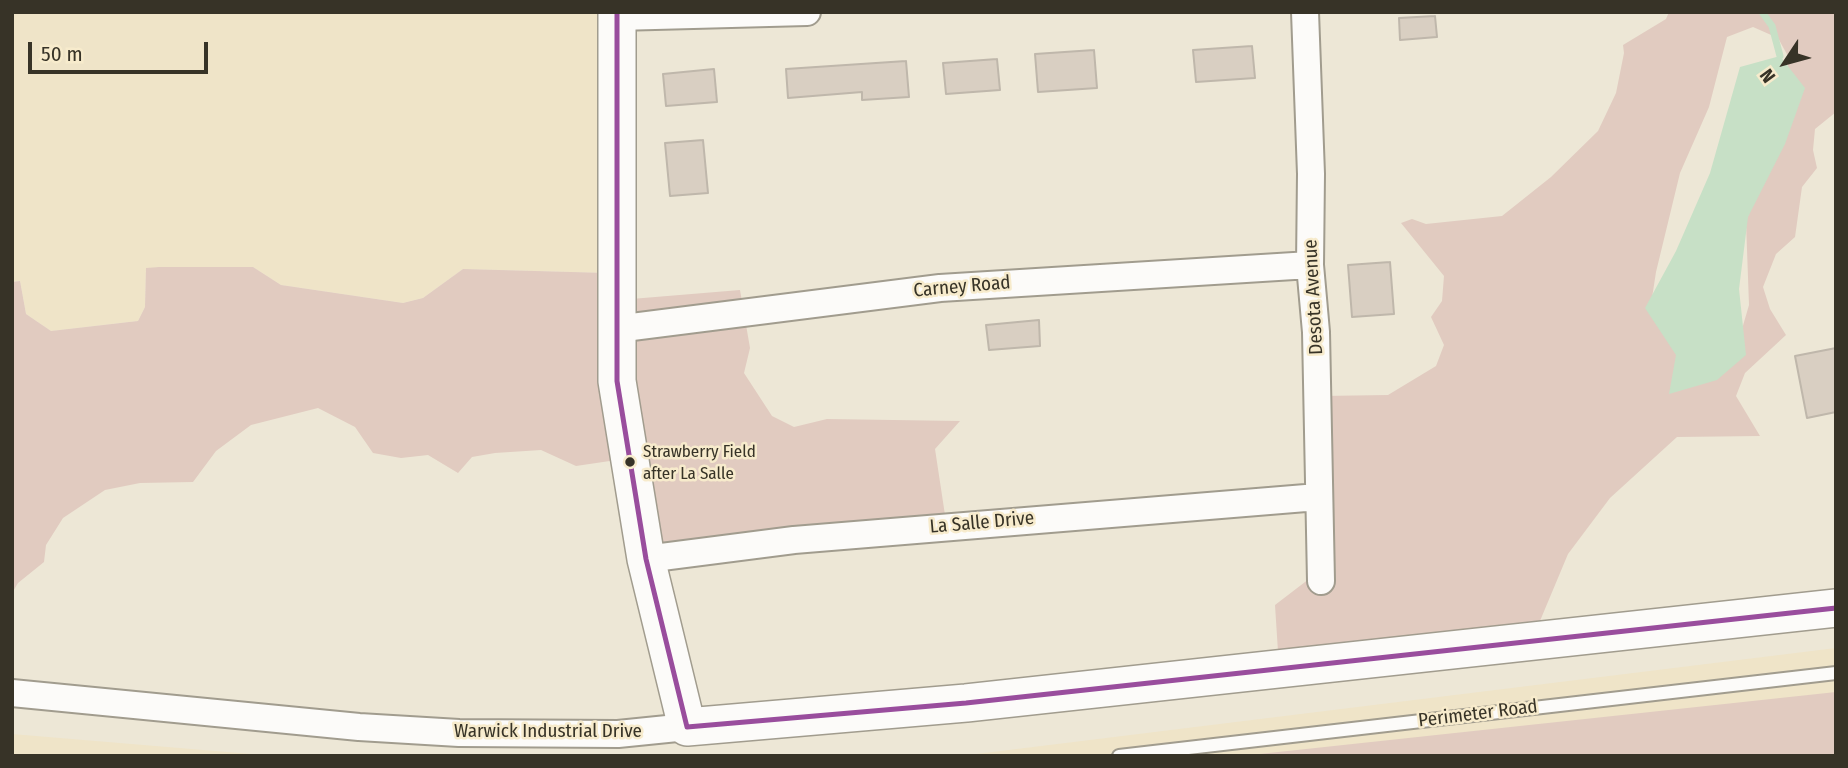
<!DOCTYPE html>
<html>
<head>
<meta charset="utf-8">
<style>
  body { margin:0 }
  #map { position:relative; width:1848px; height:768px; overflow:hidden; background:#ede7d6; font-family:"Fira Sans Condensed",sans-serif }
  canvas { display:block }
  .frame { position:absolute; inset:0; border:14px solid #373327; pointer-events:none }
  .north { position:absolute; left:1750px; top:28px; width:70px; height:70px; -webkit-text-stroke:5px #f7ebcc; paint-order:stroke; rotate:234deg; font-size:19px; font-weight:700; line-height:28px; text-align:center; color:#373327 }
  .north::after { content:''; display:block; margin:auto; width:24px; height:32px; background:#373327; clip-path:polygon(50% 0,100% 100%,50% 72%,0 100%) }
  .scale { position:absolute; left:28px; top:42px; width:180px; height:32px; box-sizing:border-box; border:4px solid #373327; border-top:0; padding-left:9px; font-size:21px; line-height:24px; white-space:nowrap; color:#373327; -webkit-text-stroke:5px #f7ebcc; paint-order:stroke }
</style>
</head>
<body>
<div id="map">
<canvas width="1848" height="768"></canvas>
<div class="frame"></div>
<div class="north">N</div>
<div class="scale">50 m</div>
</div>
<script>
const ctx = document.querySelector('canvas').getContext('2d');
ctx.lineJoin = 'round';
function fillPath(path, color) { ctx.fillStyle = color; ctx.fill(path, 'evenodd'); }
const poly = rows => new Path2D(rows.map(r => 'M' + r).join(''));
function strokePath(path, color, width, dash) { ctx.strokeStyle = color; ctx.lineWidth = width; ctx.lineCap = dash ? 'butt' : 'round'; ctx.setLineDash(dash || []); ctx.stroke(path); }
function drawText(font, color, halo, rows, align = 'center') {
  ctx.font = font + ' "Fira Sans Condensed",sans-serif'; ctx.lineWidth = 5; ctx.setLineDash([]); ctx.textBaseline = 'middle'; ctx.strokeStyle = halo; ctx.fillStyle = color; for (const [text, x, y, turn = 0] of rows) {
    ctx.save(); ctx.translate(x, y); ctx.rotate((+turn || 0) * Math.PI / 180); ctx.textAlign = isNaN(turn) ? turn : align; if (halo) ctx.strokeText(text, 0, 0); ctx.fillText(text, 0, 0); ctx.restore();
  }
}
const built = poly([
  [12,12,616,12,607,273,463,269,423,298,403,303,281,285,253,267,146,268,145,307,138,321,51,331,26,314,20,281,12,282],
  [1836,648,1836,756,960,756],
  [12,734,275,756,12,756]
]);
const green = poly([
  [1669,12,1836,12,1836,112,1815,129,1813,150,1817,168,1802,187,1795,237,1776,254,1763,287,1770,309,1786,335,1745,373,1736,396,1760,436,1677,437,1610,498,1568,554,1532,640,1279,667,1275,605,1322,569,1321,396,1388,395,1436,366,1444,345,1431,317,1442,301,1444,276,1401,223,1412,219,1426,224,1502,216,1551,177,1598,131,1616,93,1624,53,1623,45,1666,19],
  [1753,27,1778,38,1789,58,1780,114,1746,222,1749,305,1742,329,1650,311,1656,272,1680,173,1709,107,1727,37],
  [159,267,253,267,281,285,403,303,423,298,463,269,607,273,619,300,740,290,750,348,744,373,772,416,794,427,827,419,960,421,935,449,945,515,648,547,630,458,576,466,541,450,495,453,472,457,458,473,428,455,401,458,373,453,355,427,318,408,251,425,216,451,193,482,140,483,105,490,63,518,46,545,44,562,18,583,12,593,12,282,20,281,26,314,51,331,138,321,145,307,146,268],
  [1836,692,1836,756,1241,756]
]);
const water = poly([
  [1780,56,1805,88,1785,144,1748,217,1739,289,1746,355,1717,380,1669,394,1676,355,1645,308,1676,251,1710,173,1740,67]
]);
const stream = poly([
  [1762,12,1772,26,1780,56]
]);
const building = poly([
  [1435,16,1437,37,1400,40,1399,18,1435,16],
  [1252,46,1255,78,1196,82,1193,50,1252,46],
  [1094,50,1097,88,1038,92,1035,54,1094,50],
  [997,59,1000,90,946,94,943,63,997,59],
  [906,61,909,97,862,100,862,92,788,98,786,69,906,61],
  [714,69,717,102,666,106,663,74,714,69],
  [703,140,708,193,670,196,665,143,703,140],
  [1390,262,1394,314,1352,317,1348,265,1390,262],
  [1039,320,1040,346,989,350,986,325,1039,320],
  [1836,348,1836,412,1807,418,1795,356,1836,348]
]);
const lane = poly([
  [1119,756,1836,673]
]);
const street = poly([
  [1305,12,1311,174,1310,265,1316,332,1321,581],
  [617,17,807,12],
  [616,329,940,288,1310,265],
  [646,559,794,540,1318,497],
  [12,693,359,727,459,733,618,734,687,727]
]);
const secondary = poly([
  [617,12,617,381,646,559,687,727,966,703,1836,608]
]);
const bus1 = poly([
  [617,12,617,381,646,559,687,727],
  [687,727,966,703,1836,608]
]);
const markers = [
  [630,462,6,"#373327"]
];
const busNames = [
  ["Strawberry Field",643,452],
  ["after La Salle",643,474]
];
const streetNames = [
  ["Carney Road",962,287,-5],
  ["Desota Avenue",1314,297,-93],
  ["La Salle Drive",982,523,-5],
  ["Perimeter Road",1478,714,-7],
  ["Warwick Industrial Drive",548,732]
];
fillPath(built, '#efe4c8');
fillPath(green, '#e1cbc0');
fillPath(water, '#c7e0c6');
strokePath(stream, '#c7e0c6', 7);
fillPath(building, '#d9cfc2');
strokePath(building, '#bfb7ab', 2);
strokePath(lane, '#a19c8e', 16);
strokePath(street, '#a19c8e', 30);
strokePath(secondary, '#a19c8e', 40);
strokePath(lane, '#fcfbf9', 12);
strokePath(street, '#fcfbf9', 26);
strokePath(secondary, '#fcfbf9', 37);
strokePath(bus1, '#994d9d', 5);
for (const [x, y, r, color] of markers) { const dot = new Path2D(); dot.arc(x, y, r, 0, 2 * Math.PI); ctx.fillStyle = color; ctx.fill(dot); strokePath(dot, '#f7ebcc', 2.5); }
drawText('17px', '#373327', '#f7ebcc', busNames, 'left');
drawText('19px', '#373327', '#f7ebcc', streetNames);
</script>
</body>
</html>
